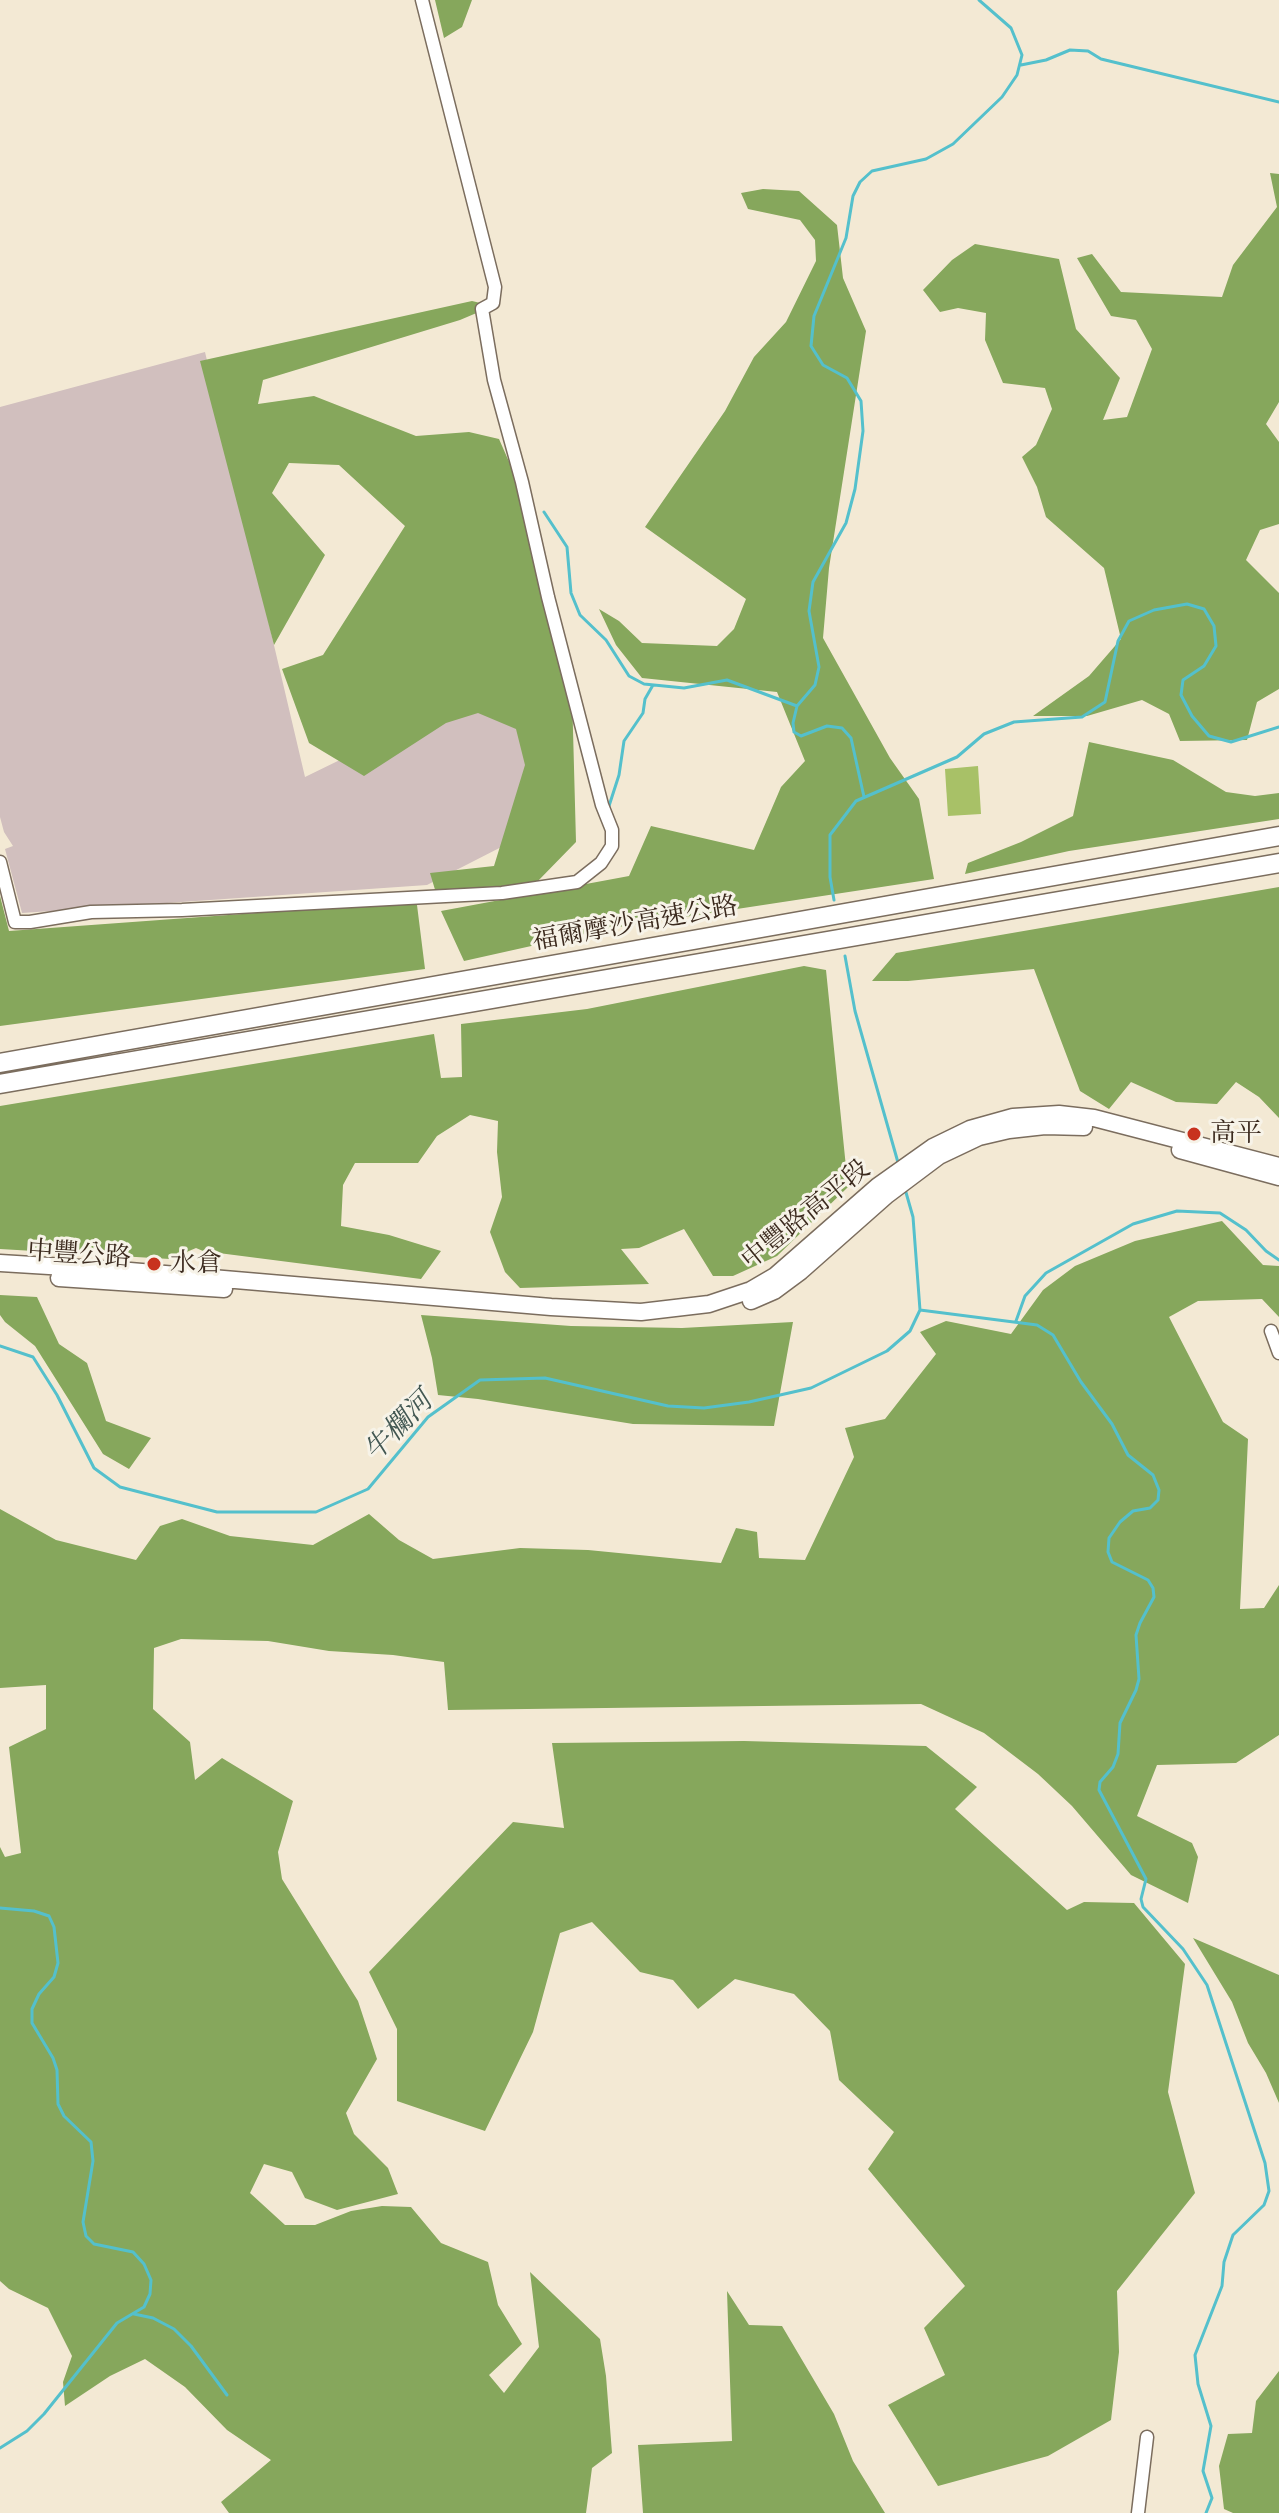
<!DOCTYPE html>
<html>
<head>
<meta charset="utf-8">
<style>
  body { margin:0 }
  canvas { display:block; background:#f3e9d4 }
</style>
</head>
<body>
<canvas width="1279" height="2513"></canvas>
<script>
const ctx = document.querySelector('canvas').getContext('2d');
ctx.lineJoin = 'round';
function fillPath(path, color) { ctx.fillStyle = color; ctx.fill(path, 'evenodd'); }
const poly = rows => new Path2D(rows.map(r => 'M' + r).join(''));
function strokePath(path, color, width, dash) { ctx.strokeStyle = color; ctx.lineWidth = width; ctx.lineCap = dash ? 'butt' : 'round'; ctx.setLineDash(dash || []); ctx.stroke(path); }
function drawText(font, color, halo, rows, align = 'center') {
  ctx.font = font + ' "EB Garamond","Noto Serif TC",serif'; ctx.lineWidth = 6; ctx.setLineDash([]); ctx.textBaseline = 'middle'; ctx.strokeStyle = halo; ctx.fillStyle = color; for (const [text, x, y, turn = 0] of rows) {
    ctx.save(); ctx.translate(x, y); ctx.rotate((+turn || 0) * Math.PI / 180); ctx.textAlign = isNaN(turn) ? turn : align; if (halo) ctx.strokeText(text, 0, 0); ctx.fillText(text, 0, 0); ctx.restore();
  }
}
const industrial = poly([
  [205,352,305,777,473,695,530,734,515,840,427,885,22,913,5,849,13,846,4,832,0,817,0,407]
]);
const green = poly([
  [978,766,981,814,948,816,945,769]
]);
const forest = poly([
  [435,0,472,0,462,27,444,38],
  [1270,173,1279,174,1279,402,1266,424,1279,442,1279,524,1260,530,1246,560,1279,593,1279,689,1257,702,1247,740,1180,741,1169,714,1142,700,1087,716,1033,716,1089,676,1121,639,1104,568,1046,517,1037,487,1022,457,1036,445,1052,409,1045,388,1003,383,985,340,986,313,958,308,940,312,923,290,952,260,975,244,1059,259,1076,329,1120,378,1103,420,1127,417,1152,349,1136,320,1111,316,1077,258,1092,254,1121,292,1222,297,1233,265,1277,207],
  [763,189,799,191,837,225,843,278,866,331,829,568,823,638,890,758,919,799,934,879,612,928,464,961,441,911,629,876,651,826,754,850,781,787,805,761,777,692,642,678,616,645,599,609,619,621,642,643,717,646,734,629,746,599,645,527,725,411,754,357,786,322,816,261,815,240,800,220,748,209,741,193],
  [472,301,493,306,460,320,263,380,258,404,314,396,416,436,469,432,499,439,525,498,572,693,576,842,536,883,436,893,430,873,494,866,525,765,516,729,478,713,446,723,364,776,309,743,282,669,323,655,405,526,339,465,289,463,272,493,325,555,274,645,200,361],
  [1089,742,1173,760,1226,792,1255,796,1279,793,1279,819,1069,851,965,874,968,863,1021,842,1073,816],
  [1279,887,1279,1118,1259,1097,1236,1082,1217,1104,1176,1102,1131,1082,1109,1109,1080,1091,1034,969,908,981,872,981,896,953],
  [0,896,9,931,393,903,417,905,425,969,0,1026],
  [804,966,826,970,848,1187,777,1256,733,1276,713,1276,684,1229,639,1248,621,1249,649,1284,520,1288,505,1272,490,1232,502,1197,497,1152,498,1121,470,1115,437,1136,418,1163,355,1163,343,1185,341,1226,389,1235,441,1251,421,1279,203,1251,196,1248,170,1259,0,1249,0,1106,434,1034,441,1078,462,1077,461,1024,587,1009],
  [1222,1221,1263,1265,1279,1266,1279,1317,1262,1299,1198,1301,1169,1317,1223,1422,1248,1439,1240,1609,1264,1608,1279,1585,1279,1735,1236,1763,1157,1765,1137,1816,1192,1843,1198,1857,1188,1903,1131,1875,1072,1806,1038,1774,984,1733,921,1704,448,1710,444,1662,393,1655,329,1651,268,1641,181,1639,154,1648,153,1709,190,1742,195,1780,222,1758,293,1801,278,1852,282,1879,358,2001,377,2059,346,2113,354,2134,388,2168,398,2194,337,2210,305,2198,292,2172,264,2164,250,2193,285,2225,315,2225,351,2211,382,2206,411,2207,441,2243,488,2262,498,2305,522,2344,489,2375,504,2393,539,2347,530,2272,600,2339,606,2376,612,2453,592,2468,586,2513,229,2513,221,2502,271,2460,227,2430,185,2387,145,2359,110,2376,65,2406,63,2382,72,2356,48,2308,9,2289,0,2281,0,1847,5,1857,21,1853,9,1747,46,1729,46,1685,0,1688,0,1509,56,1540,136,1560,160,1526,182,1519,230,1536,313,1545,369,1514,399,1540,433,1559,520,1548,588,1550,721,1563,736,1528,757,1532,759,1558,805,1560,854,1457,845,1428,885,1419,936,1354,920,1332,946,1321,1011,1334,1043,1290,1075,1266,1135,1241],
  [0,1295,37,1297,59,1344,87,1363,106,1421,151,1438,129,1469,103,1454,35,1346,5,1322,0,1315],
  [421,1315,571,1326,682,1328,793,1322,774,1426,633,1424,478,1399,438,1395,432,1358],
  [744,1741,926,1746,977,1787,955,1809,1067,1910,1084,1902,1134,1903,1185,1964,1168,2092,1195,2193,1117,2291,1119,2352,1111,2420,1048,2456,938,2486,888,2405,945,2375,924,2328,965,2286,868,2169,894,2132,839,2080,830,2031,794,1994,735,1979,698,2009,673,1980,640,1972,592,1922,560,1933,533,2032,485,2131,397,2101,397,2029,369,1972,513,1822,564,1828,552,1743],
  [1193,1938,1279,1975,1279,2103,1266,2073,1248,2043,1232,2002],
  [727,2291,749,2325,782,2326,834,2414,853,2461,885,2513,643,2513,638,2445,732,2441],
  [1279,2371,1279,2513,1233,2513,1224,2509,1219,2466,1228,2434,1252,2433,1256,2401]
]);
const stream = poly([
  [1021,65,1046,60,1070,50,1088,51,1101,59,1279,102],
  [544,512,567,547,571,593,580,615,606,640,629,676,644,684,684,688,727,680,797,706],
  [864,797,851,738,842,728,827,726,801,736,794,732,793,723,797,706,815,685,819,667,809,611,813,582,846,523,855,489,863,431,861,401,847,378,823,365,811,346,814,316,846,238,853,196,860,182,872,171,926,159,953,144,1002,97,1017,75,1022,55,1011,28,979,0],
  [609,806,619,775,624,741,643,713,645,699,653,685],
  [834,900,830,877,830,835,856,801,957,757,984,734,1014,722,1082,717,1105,702,1118,641,1129,621,1154,610,1187,604,1204,609,1214,626,1216,646,1204,666,1183,680,1181,695,1192,716,1209,736,1231,742,1279,727],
  [845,956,855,1011,899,1166],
  [920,1310,1037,1325,1053,1335,1081,1382,1112,1424,1128,1455,1153,1475,1159,1490,1158,1500,1150,1508,1133,1511,1120,1522,1109,1538,1108,1552,1112,1562,1148,1580,1153,1588,1154,1597,1140,1623,1136,1635,1139,1679,1136,1690,1120,1723,1118,1754,1113,1767,1100,1782,1099,1790,1146,1879,1141,1899,1143,1907,1183,1949,1207,1985,1265,2163,1269,2191,1264,2205,1233,2235,1224,2262,1222,2286,1195,2355,1198,2384,1211,2426,1203,2471,1212,2498,1206,2513],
  [1016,1321,1025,1296,1046,1273,1133,1224,1177,1211,1220,1213,1246,1230,1266,1251,1279,1260],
  [0,1346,33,1357,57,1395,94,1468,120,1487,217,1512,316,1512,368,1489,428,1417,480,1380,545,1378,668,1406,704,1408,749,1402,811,1388,887,1351,910,1331,920,1310,913,1217,905,1189],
  [0,1908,34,1911,49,1916,54,1927,58,1963,54,1977,39,1994,32,2009,32,2023,53,2058,57,2070,58,2104,64,2116,91,2142,93,2161,83,2222,86,2236,94,2244,133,2252,144,2264,151,2280,150,2294,144,2307,117,2323,44,2414,27,2431,0,2448],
  [134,2314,153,2318,174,2329,191,2346,227,2395]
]);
const minor = poly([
  [0,862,15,922,30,922,91,912,182,910,502,893,577,882,601,863,612,846,612,830,602,805,548,597,522,482,494,380,482,309,493,303,495,287,422,0],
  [1271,1331,1279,1353],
  [1138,2513,1147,2437]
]);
const major = poly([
  [1180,1150,1279,1177],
  [0,1263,130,1271,551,1307,641,1312,709,1304,751,1290,775,1276,878,1186,933,1147,970,1129,1013,1117,1059,1114,1094,1118,1279,1166],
  [59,1278,224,1289],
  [751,1301,774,1291,801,1271,887,1195,939,1156,979,1137,1009,1130,1045,1126,1084,1127]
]);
const highway = poly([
  [0,1063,1279,836],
  [0,1084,1279,863]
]);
const markers = [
  [1194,1134,8,"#c8321e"],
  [154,1264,8,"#c8321e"]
];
const streetNames = [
  ["福爾摩沙高速公路",635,924,-10],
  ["中豐路高平段",806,1215,-39],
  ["中豐公路",79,1255,4]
];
const poiNames = [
  ["高平",1210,1134],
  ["水倉",170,1264]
];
const waterNames = [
  ["牛欄河",399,1427,-46]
];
fillPath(industrial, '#d1bfbe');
fillPath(green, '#a8c167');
fillPath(forest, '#86a75c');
strokePath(stream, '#54c0cc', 3);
strokePath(minor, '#7b6d5e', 15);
strokePath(major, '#7b6d5e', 19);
strokePath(highway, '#7b6d5e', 21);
strokePath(minor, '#fff', 12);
strokePath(major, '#fff', 16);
strokePath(highway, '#fff', 18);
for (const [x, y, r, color] of markers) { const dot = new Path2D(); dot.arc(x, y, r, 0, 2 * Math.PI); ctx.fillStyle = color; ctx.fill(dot); strokePath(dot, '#f7f3e8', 3); }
drawText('26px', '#3b2a1e', '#f7f3e8', streetNames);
drawText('26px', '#3b2a1e', '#f7f3e8', poiNames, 'left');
drawText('italic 28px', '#425752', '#f7f3e8', waterNames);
</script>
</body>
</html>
